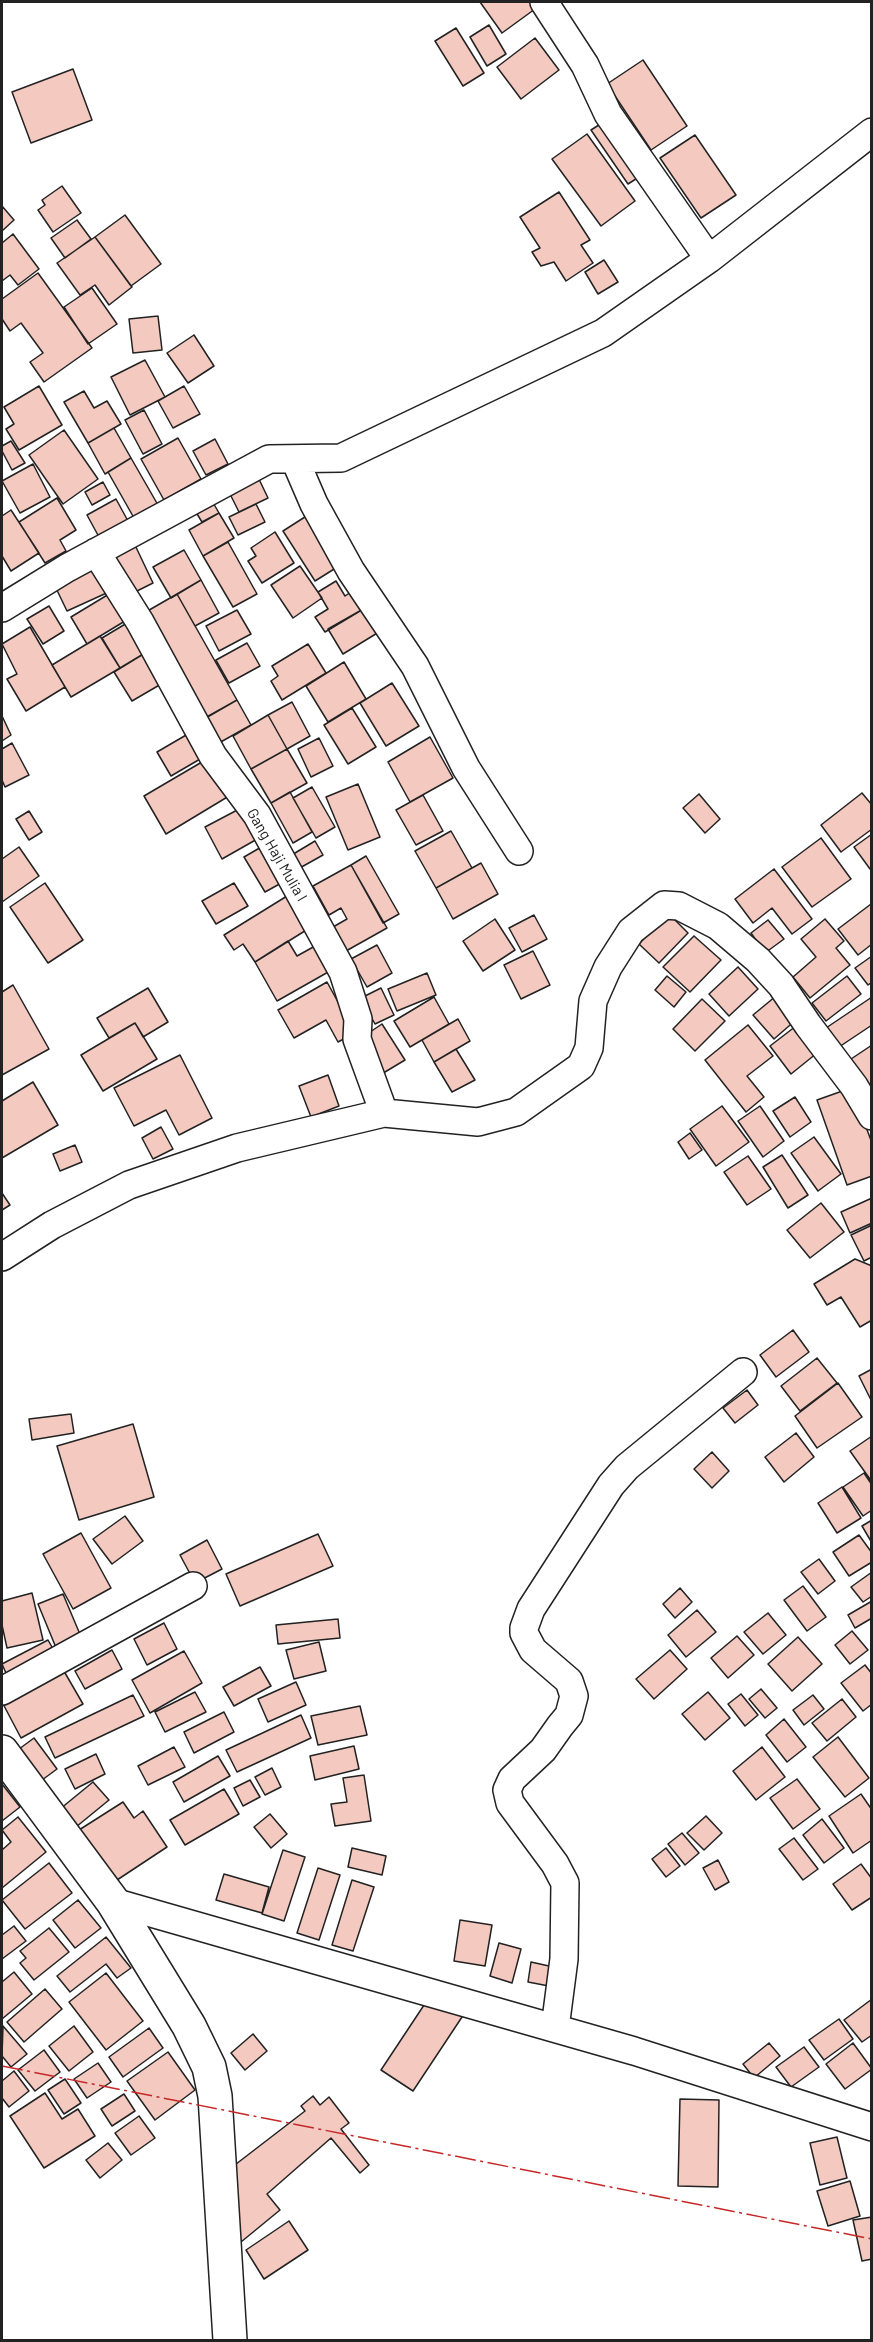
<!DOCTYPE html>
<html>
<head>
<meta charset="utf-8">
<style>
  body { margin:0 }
  #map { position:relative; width:873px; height:2342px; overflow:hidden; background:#fff; font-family:Barlow,sans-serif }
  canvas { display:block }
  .frame { position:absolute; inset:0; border:3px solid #222; pointer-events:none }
</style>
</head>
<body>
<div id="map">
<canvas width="873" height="2342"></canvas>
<div class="frame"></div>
</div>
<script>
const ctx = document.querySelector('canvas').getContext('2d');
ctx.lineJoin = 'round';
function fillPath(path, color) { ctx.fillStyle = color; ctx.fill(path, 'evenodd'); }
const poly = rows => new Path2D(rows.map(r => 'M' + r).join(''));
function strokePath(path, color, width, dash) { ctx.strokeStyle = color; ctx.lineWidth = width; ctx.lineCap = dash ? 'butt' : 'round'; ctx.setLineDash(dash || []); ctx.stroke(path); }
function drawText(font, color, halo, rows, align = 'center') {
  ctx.font = font + ' Barlow,sans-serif'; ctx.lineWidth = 4.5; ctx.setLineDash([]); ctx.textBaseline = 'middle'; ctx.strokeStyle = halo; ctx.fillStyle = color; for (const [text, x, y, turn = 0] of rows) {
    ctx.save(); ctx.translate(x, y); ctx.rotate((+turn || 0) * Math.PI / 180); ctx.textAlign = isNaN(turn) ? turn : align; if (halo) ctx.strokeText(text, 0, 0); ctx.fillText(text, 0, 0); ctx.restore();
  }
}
const building = poly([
  [480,2,530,2,535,9,502,33,480,2],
  [489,25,506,54,487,66,470,37,489,25],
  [456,28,484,73,463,86,435,41,456,28],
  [535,38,559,70,521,99,497,67,535,38],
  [643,60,687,126,651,150,607,84,643,60],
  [73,69,92,120,31,143,12,92,73,69],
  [602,123,639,177,628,184,591,130,602,123],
  [587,134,635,201,601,226,552,159,587,134],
  [695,135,736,195,701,218,660,158,695,135],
  [62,186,81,213,53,232,38,210,45,205,42,200,62,186],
  [559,192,590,240,581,245,593,263,566,281,554,262,541,266,532,252,540,248,520,217,559,192],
  [2,206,14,220,2,231,2,206],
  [125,215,161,264,131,286,95,237,125,215],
  [77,220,91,239,65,258,51,238,77,220],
  [13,234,39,269,18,285,10,275,2,281,2,243,13,234],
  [95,237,132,287,109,305,95,285,80,295,57,263,95,237],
  [604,260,618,282,598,294,585,272,604,260],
  [38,273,92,348,44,382,30,362,43,353,21,323,10,331,2,319,2,299,38,273],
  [92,288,117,324,88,344,64,307,92,288],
  [158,316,162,350,133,353,129,319,158,316],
  [194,335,214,366,188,383,167,353,194,335],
  [145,360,165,397,130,415,111,377,145,360],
  [39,386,62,425,19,450,6,429,14,424,4,407,39,386],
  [184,386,200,414,173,428,158,401,184,386],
  [84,391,94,408,107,401,121,424,88,443,64,402,84,391],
  [144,410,162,444,143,454,125,420,144,410],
  [114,428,131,458,105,474,88,443,114,428],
  [64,430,98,479,63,504,29,455,64,430],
  [178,438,201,479,164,500,141,459,178,438],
  [215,439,228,464,206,475,193,451,215,439],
  [11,441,25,463,12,470,2,451,2,446,11,441],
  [131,458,158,505,134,518,108,472,131,458],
  [33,464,50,497,20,513,2,481,33,464],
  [257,475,268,498,239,512,228,490,257,475],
  [103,482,110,495,92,505,85,492,103,482],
  [57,498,76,530,60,540,66,551,45,563,19,522,57,498],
  [116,499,128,521,99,537,87,515,116,499],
  [211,499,219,513,202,522,194,509,211,499],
  [256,504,265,522,238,535,229,517,256,504],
  [11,510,39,553,11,571,2,556,2,516,11,510],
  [219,513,234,538,203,556,189,530,219,513],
  [308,515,339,566,315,581,283,531,308,515],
  [275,532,294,563,262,583,248,561,256,556,251,548,275,532],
  [228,542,257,594,233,607,203,556,228,542],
  [134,543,153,583,127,596,107,556,134,543],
  [184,550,201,580,171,598,153,567,184,550],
  [97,561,111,591,67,611,53,582,97,561],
  [300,566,322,598,293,618,271,585,300,566],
  [201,580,219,613,195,626,177,594,201,580],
  [336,581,345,596,354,590,365,608,325,632,315,617,328,609,318,592,336,581],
  [109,594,125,621,87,644,71,617,109,594],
  [177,594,237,700,204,719,144,613,177,594],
  [49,606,64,631,43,644,27,619,49,606],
  [365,608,379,632,343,654,328,629,365,608],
  [237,610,251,634,219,651,206,626,237,610],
  [132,620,150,650,120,668,102,638,132,620],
  [30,627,65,687,26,711,7,679,17,674,2,644,30,627],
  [100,636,120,668,71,697,52,665,100,636],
  [247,643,260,666,229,683,216,660,247,643],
  [308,644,326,673,282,700,271,681,278,676,272,666,308,644],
  [150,650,168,680,132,701,114,672,150,650],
  [344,662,366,699,328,722,306,686,344,662],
  [392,683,419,726,386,746,360,703,392,683],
  [237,700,251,725,210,748,196,723,237,700],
  [292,702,310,736,287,749,268,715,292,702],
  [352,708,376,747,348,764,324,725,352,708],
  [268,715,287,749,251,769,233,736,268,715],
  [2,716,11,735,2,741,2,716],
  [193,731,207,755,171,776,157,752,193,731],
  [430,737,453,778,410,802,388,762,430,737],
  [319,738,333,766,311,777,298,749,319,738],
  [12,743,29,775,5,787,2,780,2,749,12,743],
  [287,749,307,783,271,803,251,769,287,749],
  [207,759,229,796,166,834,144,796,207,759],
  [358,784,380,837,348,850,326,797,358,784],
  [312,787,335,827,316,838,293,798,312,787],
  [290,792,312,832,293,843,271,803,290,792],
  [862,793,872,805,872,829,841,852,821,825,862,793],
  [699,794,720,819,705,833,683,808,699,794],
  [423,795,443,831,416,845,396,810,423,795],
  [243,807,259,838,222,859,205,827,243,807],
  [29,811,42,832,29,840,16,819,29,811],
  [451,831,472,868,436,888,415,851,451,831],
  [872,834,872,868,870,869,854,847,872,834],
  [821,838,851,879,812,907,782,867,821,838],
  [315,841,323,855,298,869,290,856,315,841],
  [263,846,285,881,265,892,244,857,263,846],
  [19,847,39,876,2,902,2,859,19,847],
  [366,856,399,914,383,923,351,865,366,856],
  [481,863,498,894,453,919,436,888,481,863],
  [351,865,387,928,346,951,333,927,347,919,341,908,329,915,313,886,351,865],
  [774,869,812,919,792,934,772,908,753,923,735,899,774,869],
  [45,883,83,940,48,963,10,907,45,883],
  [234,883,248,906,216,924,202,901,234,883],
  [287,896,308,929,255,962,243,944,234,950,224,935,287,896],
  [871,904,872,944,858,955,838,929,871,904],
  [668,913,688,933,659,963,639,944,668,913],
  [534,915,547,939,522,952,509,928,534,915],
  [495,919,515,950,483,971,463,941,495,919],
  [825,919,844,941,836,948,850,965,810,998,793,977,816,957,801,939,825,919],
  [768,920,784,939,765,953,751,933,768,920],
  [694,936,721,960,690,992,663,967,694,936],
  [288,941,297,956,315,946,330,971,277,1001,255,962,288,941],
  [377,945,392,973,367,987,351,959,377,945],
  [533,951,550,985,521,999,504,965,533,951],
  [872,956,872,982,868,985,855,968,872,956],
  [738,967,758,989,729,1016,709,994,738,967],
  [427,973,436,995,397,1011,388,989,427,973],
  [667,976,686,992,674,1007,655,990,667,976],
  [847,976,861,994,826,1021,812,1003,847,976],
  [327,982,355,1033,338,1042,326,1020,294,1038,278,1010,327,982],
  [13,985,49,1049,2,1075,2,992,13,985],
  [148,988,168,1022,143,1037,135,1023,109,1038,97,1018,148,988],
  [381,988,394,1015,375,1024,361,998,381,988],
  [776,996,797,1019,774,1039,753,1015,776,996],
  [434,997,449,1024,410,1047,394,1021,434,997],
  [872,997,872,1025,836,1049,823,1030,872,997],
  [702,999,725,1021,695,1051,673,1029,702,999],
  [458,1019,470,1041,434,1062,422,1040,458,1019],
  [135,1023,157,1059,103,1091,81,1055,135,1023],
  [382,1024,405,1060,380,1075,358,1040,382,1024],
  [748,1025,773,1056,747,1076,764,1097,746,1112,705,1060,748,1025],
  [796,1026,817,1053,791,1074,770,1046,796,1026],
  [872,1045,872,1083,866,1086,848,1061,872,1045],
  [456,1049,475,1080,452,1092,434,1062,456,1049],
  [180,1055,212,1118,179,1135,166,1110,134,1126,114,1088,180,1055],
  [328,1075,339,1106,311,1117,299,1086,328,1075],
  [33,1082,58,1125,2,1158,2,1101,33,1082],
  [848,1089,857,1103,872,1143,872,1176,847,1185,817,1100,848,1089],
  [795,1097,811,1122,790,1137,773,1111,795,1097],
  [722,1106,749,1142,716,1166,690,1129,722,1106],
  [760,1106,784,1141,763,1157,738,1121,760,1106],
  [161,1127,173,1149,153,1159,142,1138,161,1127],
  [690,1133,702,1150,689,1159,678,1142,690,1133],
  [814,1137,841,1174,818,1191,791,1153,814,1137],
  [75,1145,82,1162,60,1171,53,1154,75,1145],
  [782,1155,808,1195,788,1208,763,1167,782,1155],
  [748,1156,771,1189,747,1205,724,1172,748,1156],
  [2,1193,10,1205,2,1210,2,1193],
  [872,1198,872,1223,850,1233,841,1212,872,1198],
  [821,1203,844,1232,810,1258,787,1230,821,1203],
  [872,1225,872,1257,864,1261,851,1235,872,1225],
  [855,1259,872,1266,872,1320,860,1327,841,1297,827,1305,814,1284,855,1259],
  [793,1330,809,1352,776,1377,760,1355,793,1330],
  [817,1358,837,1383,800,1411,781,1386,817,1358],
  [872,1369,872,1402,859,1376,872,1369],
  [838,1383,862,1417,817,1448,795,1416,838,1383],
  [747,1390,758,1405,735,1423,723,1408,747,1390],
  [71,1414,74,1433,32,1440,29,1419,71,1414],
  [133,1424,154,1497,79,1520,57,1446,133,1424],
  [796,1433,814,1457,784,1482,765,1457,796,1433],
  [872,1436,872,1482,850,1451,872,1436],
  [712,1452,729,1471,712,1488,694,1469,712,1452],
  [864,1473,872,1485,872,1510,863,1516,843,1487,864,1473],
  [842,1487,861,1518,837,1533,818,1503,842,1487],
  [125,1516,143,1541,112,1564,93,1539,125,1516],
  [872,1520,872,1543,862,1526,872,1520],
  [81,1533,111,1588,73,1609,43,1554,81,1533],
  [318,1534,333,1566,240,1606,226,1574,318,1534],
  [859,1535,872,1553,872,1562,849,1576,833,1552,859,1535],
  [207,1540,222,1569,195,1583,180,1555,207,1540],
  [819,1559,835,1581,818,1594,801,1572,819,1559],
  [872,1572,872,1596,863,1602,851,1587,872,1572],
  [803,1586,826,1617,807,1631,784,1600,803,1586],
  [680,1588,692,1602,675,1618,663,1604,680,1588],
  [32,1593,43,1640,7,1648,2,1625,2,1601,32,1593],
  [63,1594,82,1639,57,1650,38,1604,63,1594],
  [872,1601,872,1618,855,1628,848,1615,872,1601],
  [697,1610,716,1632,686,1657,668,1635,697,1610],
  [768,1613,786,1635,763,1654,744,1632,768,1613],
  [338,1619,340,1638,278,1644,276,1625,338,1619],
  [164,1623,177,1649,147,1665,134,1639,164,1623],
  [852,1631,868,1650,850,1664,835,1645,852,1631],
  [737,1636,754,1655,728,1678,711,1658,737,1636],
  [798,1637,822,1664,792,1691,768,1664,798,1637],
  [48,1640,57,1656,9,1680,2,1664,48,1640],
  [319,1642,326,1671,294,1679,286,1650,319,1642],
  [112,1650,122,1669,85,1689,75,1671,112,1650],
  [670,1650,687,1669,654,1699,636,1679,670,1650],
  [184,1651,202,1683,150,1713,132,1680,184,1651],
  [865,1665,872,1674,872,1704,863,1711,841,1683,865,1665],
  [61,1666,83,1704,21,1738,2,1702,61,1666],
  [260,1667,271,1686,234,1706,223,1687,260,1667],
  [296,1682,306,1705,268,1722,258,1699,296,1682],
  [761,1689,777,1708,765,1718,749,1699,761,1689],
  [195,1692,206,1712,165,1732,155,1712,195,1692],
  [708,1692,730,1718,705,1740,682,1714,708,1692],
  [741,1694,758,1715,745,1726,728,1704,741,1694],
  [133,1695,144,1716,55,1758,45,1737,133,1695],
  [813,1695,824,1709,804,1725,793,1710,813,1695],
  [842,1699,856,1717,827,1741,812,1723,842,1699],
  [360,1706,367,1735,318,1745,311,1716,360,1706],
  [224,1712,234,1732,194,1753,184,1732,224,1712],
  [301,1715,311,1738,237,1772,226,1750,301,1715],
  [784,1719,806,1747,787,1762,766,1735,784,1719],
  [838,1737,869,1778,845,1797,813,1757,838,1737],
  [34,1738,57,1769,38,1783,15,1752,34,1738],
  [354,1746,359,1769,315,1780,310,1756,354,1746],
  [174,1747,185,1767,148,1785,138,1766,174,1747],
  [762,1747,785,1777,756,1800,733,1771,762,1747],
  [96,1754,105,1774,75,1789,65,1769,96,1754],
  [218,1756,230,1776,184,1802,173,1782,218,1756],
  [272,1768,281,1787,265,1795,255,1777,272,1768],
  [364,1775,371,1821,335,1826,331,1804,347,1802,343,1778,364,1775],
  [797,1779,820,1809,793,1829,770,1798,797,1779],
  [250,1780,260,1797,243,1806,234,1788,250,1780],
  [93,1782,109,1800,76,1827,60,1809,93,1782],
  [2,1784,20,1807,2,1821,2,1784],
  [224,1789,239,1814,185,1845,170,1820,224,1789],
  [861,1794,872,1810,872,1840,853,1853,829,1816,861,1794],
  [123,1802,134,1818,143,1811,167,1847,114,1882,79,1830,123,1802],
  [270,1814,287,1834,271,1848,254,1827,270,1814],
  [706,1816,722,1833,704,1850,687,1833,706,1816],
  [18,1817,46,1852,2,1888,2,1850,11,1842,2,1830,18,1817],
  [822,1819,844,1848,824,1863,803,1835,822,1819],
  [682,1833,699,1853,685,1865,668,1844,682,1833],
  [794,1838,818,1869,803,1880,779,1849,794,1838],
  [352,1848,386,1856,382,1875,348,1867,352,1848],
  [666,1848,680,1866,666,1877,652,1859,666,1848],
  [283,1850,305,1857,284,1921,262,1914,283,1850],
  [718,1860,729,1882,715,1890,703,1868,718,1860],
  [49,1863,72,1893,25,1929,2,1900,49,1863],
  [861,1864,872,1879,872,1897,852,1910,833,1884,861,1864],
  [318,1868,340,1875,319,1940,297,1933,318,1868],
  [224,1874,269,1887,262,1913,216,1900,224,1874],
  [352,1880,374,1887,353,1951,332,1945,352,1880],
  [78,1900,101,1928,75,1948,53,1920,78,1900],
  [460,1920,492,1925,485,1966,454,1961,460,1920],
  [14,1926,26,1941,2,1959,2,1935,14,1926],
  [49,1928,69,1952,34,1980,20,1963,26,1958,20,1951,49,1928],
  [106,1937,131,1968,117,1978,106,1964,70,1992,57,1976,106,1937],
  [499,1943,521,1949,512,1983,490,1976,499,1943],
  [531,1962,558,1968,554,1987,528,1982,531,1962],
  [14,1972,32,1994,2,2019,2,1982,14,1972],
  [106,1973,143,2021,106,2050,69,2002,106,1973],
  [45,1989,62,2009,24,2042,7,2022,45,1989],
  [432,1993,464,2014,413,2091,381,2070,432,1993],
  [872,1999,872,2035,862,2042,844,2020,872,1999],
  [839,2019,853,2039,824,2060,809,2040,839,2019],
  [3,2026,27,2054,11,2067,2,2056,3,2026],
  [74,2026,93,2052,69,2071,49,2046,74,2026],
  [149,2028,163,2048,123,2077,109,2057,149,2028],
  [253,2034,267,2051,245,2070,231,2053,253,2034],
  [769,2043,780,2056,754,2078,743,2064,769,2043],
  [853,2043,872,2069,845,2089,826,2064,853,2043],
  [804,2047,819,2067,791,2087,776,2067,804,2047],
  [44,2050,60,2072,35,2091,18,2070,44,2050],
  [168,2052,195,2090,155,2120,127,2081,168,2052],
  [98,2063,111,2082,87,2098,74,2079,98,2063],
  [14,2071,29,2091,9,2107,2,2098,2,2081,14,2071],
  [65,2079,81,2103,64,2114,48,2090,65,2079],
  [45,2093,62,2119,78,2109,95,2136,44,2168,10,2116,45,2093],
  [124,2094,135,2111,112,2126,101,2109,124,2094],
  [313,2096,320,2105,329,2097,349,2123,341,2129,369,2165,360,2173,331,2138,267,2194,280,2210,241,2242,227,2171,305,2111,301,2106,313,2096],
  [680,2099,719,2100,718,2187,678,2186,680,2099],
  [139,2116,155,2138,131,2155,115,2133,139,2116],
  [837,2137,847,2178,820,2185,810,2143,837,2137],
  [108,2143,122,2160,100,2178,86,2160,108,2143],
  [850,2181,860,2216,828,2226,817,2191,850,2181],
  [872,2217,872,2259,862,2261,853,2220,872,2217],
  [289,2221,308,2250,264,2279,246,2250,289,2221]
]);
const street = poly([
  [544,2,585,65,608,114,709,259],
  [295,460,314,504,351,571,415,666,466,768,519,851],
  [96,552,140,622,213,756,257,815,343,972,358,1019,357,1039,384,1113],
  [2,608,67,568,269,459,341,458,603,333,709,259,872,132],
  [2,1257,52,1225,129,1185,237,1148,384,1113,478,1122,516,1112,581,1066,589,1048,593,1001,608,967,631,931,664,905,679,906,718,926,758,960,781,985,808,1025,854,1086,872,1116],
  [2,1691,193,1586],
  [113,1902,634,2051,872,2127],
  [555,2028,564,1959,565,1883,555,1864,510,1803,507,1790,512,1779,543,1750,560,1726,569,1715,574,1696,569,1681,533,1650,524,1633,524,1628,531,1609,611,1485,627,1467,743,1372]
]);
const secondary = poly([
  [2,1752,113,1902,189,2026,209,2067,215,2096,230,2340]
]);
const power = poly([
  [2,2066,872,2239]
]);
const streetNames = [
  ["Gang Haji Mulia I",277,855,60]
];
fillPath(building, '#f3c9c0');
strokePath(building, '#222', 1.5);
strokePath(street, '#222', 30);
strokePath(secondary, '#222', 36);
strokePath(street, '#fff', 27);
strokePath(secondary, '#fff', 33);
strokePath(power, '#c62828', 1.5, [21, 4.5, 3, 4.5]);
drawText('15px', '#222', '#fff', streetNames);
</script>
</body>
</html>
